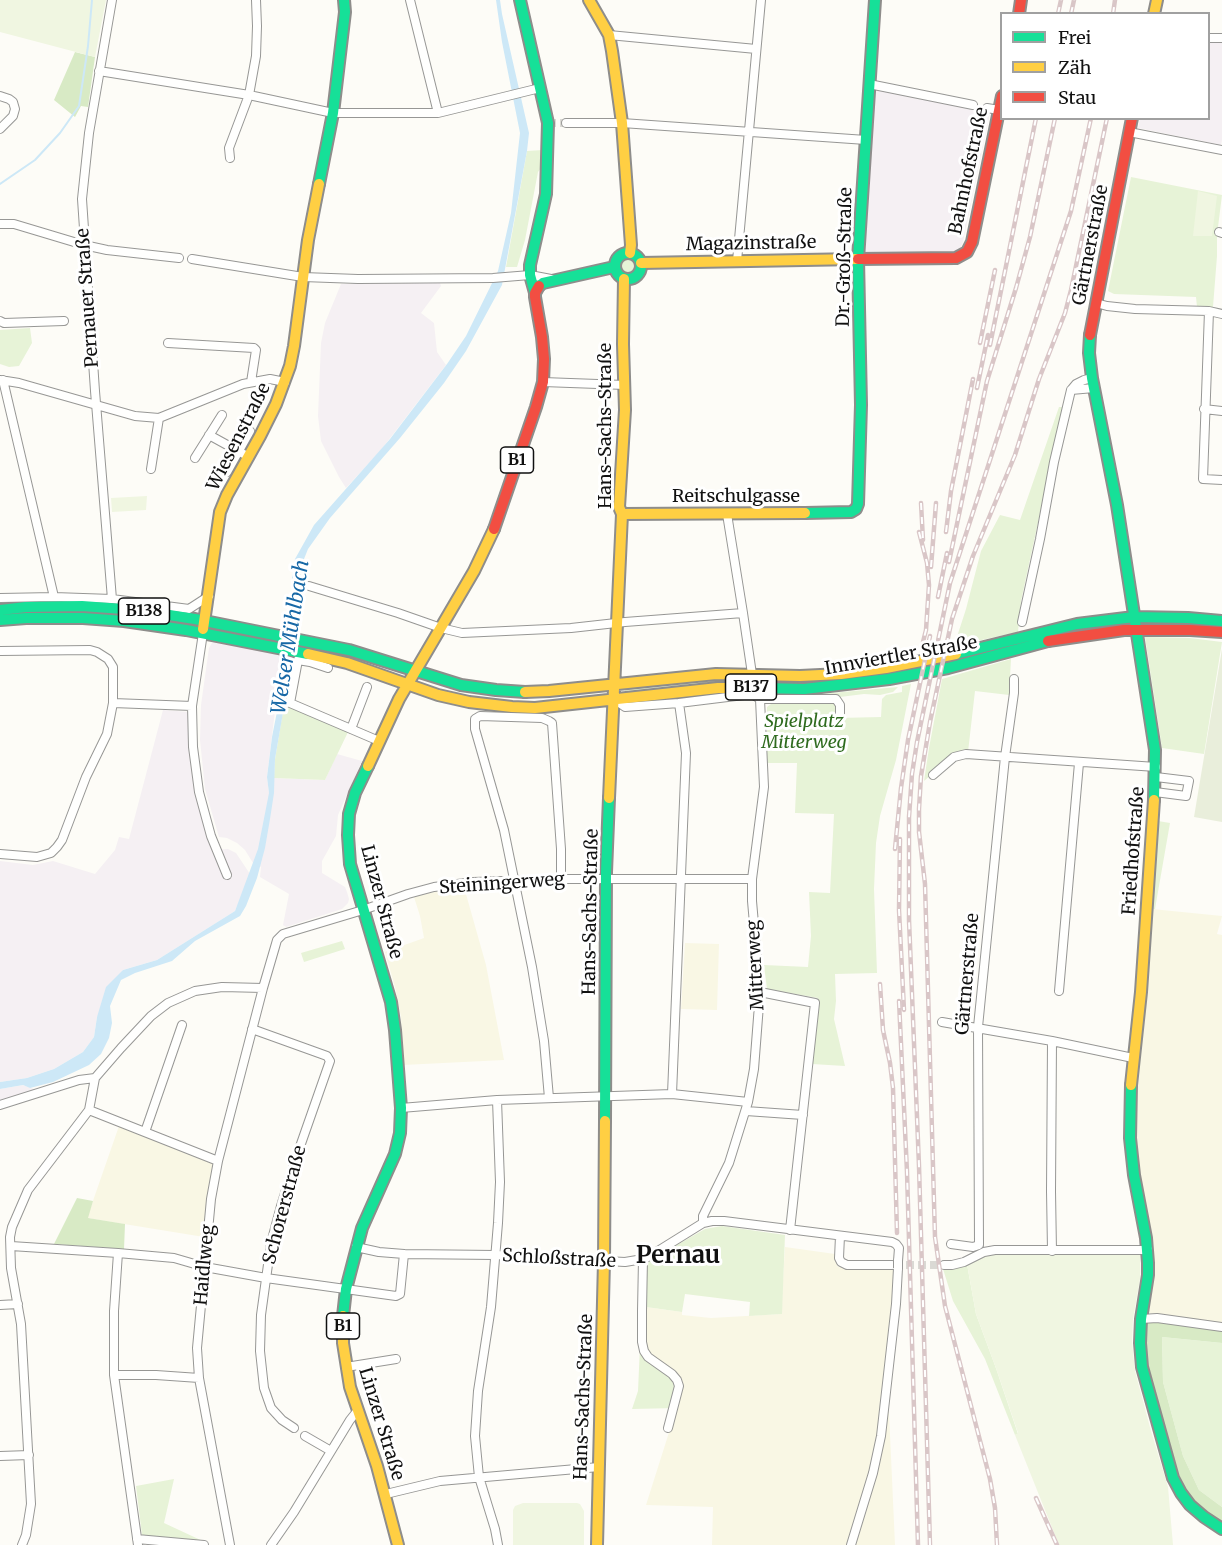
<!DOCTYPE html>
<html>
<head>
<meta charset="utf-8">
<style>
  body { margin:0 }
  #map { position:relative; width:1222px; height:1545px; overflow:hidden; background:#fdfcf7; font-family:Merriweather,serif }
  canvas { display:block }
  .legend { position:absolute; left:1000px; top:12px; width:210px; height:108px; box-sizing:border-box; background:#fff; border:2px solid #a0a0a0; margin:0; padding:8px 10px; list-style:none; font-size:18px; color:#111 }
  .legend li { display:flex; align-items:center; gap:12px; height:30px }
  .legend b { width:30px; border:2px solid #a0a0a0 }
</style>
</head>
<body>
<div id="map">
<canvas width="1222" height="1545"></canvas>
<ul class="legend">
<li><b style="height:8px;background:#16e098"></b>Frei</li>
<li><b style="height:8px;background:#ffcf43"></b>Zäh</li>
<li><b style="height:8px;background:#f24e42"></b>Stau</li>
</ul>
</div>
<script>
const ctx = document.querySelector('canvas').getContext('2d');
ctx.lineJoin = 'round';
function fillPath(path, color) { ctx.fillStyle = color; ctx.fill(path, 'evenodd'); }
const poly = rows => new Path2D(rows.map(r => 'M' + r).join(''));
function strokePath(path, color, width, dash) { ctx.strokeStyle = color; ctx.lineWidth = width; ctx.lineCap = dash ? 'butt' : 'round'; ctx.setLineDash(dash || []); ctx.stroke(path); }
function drawText(font, color, halo, rows, align = 'center') {
  ctx.font = font + ' Merriweather,serif'; ctx.lineWidth = 6; ctx.setLineDash([]); ctx.textBaseline = 'middle'; ctx.strokeStyle = halo; ctx.fillStyle = color; for (const [text, x, y, turn = 0] of rows) {
    ctx.save(); ctx.translate(x, y); ctx.rotate((+turn || 0) * Math.PI / 180); ctx.textAlign = isNaN(turn) ? turn : align; if (halo) ctx.strokeText(text, 0, 0); ctx.fillText(text, 0, 0); ctx.restore();
  }
}
const industrial = poly([
  [1209,42,1222,43,1222,140,1221,145,1138,128,1140,119,1208,118],
  [873,89,990,113,963,242,959,251,942,254,862,255],
  [440,283,441,286,421,313,434,323,437,352,446,365,381,450,346,488,339,477,321,441,318,416,321,343,325,323,341,284],
  [218,641,282,653,267,777,269,793,274,793,274,778,325,780,337,754,362,761,338,815,336,836,322,861,322,873,345,887,347,892,349,899,348,903,342,909,286,927,283,925,289,894,260,877,261,867,253,863,245,850,237,843,227,838,219,837,205,789,200,740,201,705,209,648,212,643],
  [163,710,189,712,194,785,213,850,228,849,236,853,250,874,235,911,157,960,123,970,97,1017,94,1037,83,1052,54,1069,27,1078,0,1082,0,861,33,865,53,861,95,874,115,850,119,837,129,839],
  [23,1085,39,1091,0,1101,0,1089]
]);
const farmland = poly([
  [464,887,486,965,504,1060,403,1065,401,1017,395,987,385,952,424,938,420,916,414,897,438,891],
  [1152,909,1222,916,1217,934,1222,935,1222,1323,1147,1313,1154,1275,1154,1246,1139,1176,1135,1137,1137,1063],
  [685,943,719,944,717,1010,681,1009],
  [119,1126,213,1161,204,1237,87,1218],
  [785,1247,835,1254,837,1266,846,1270,900,1270,901,1304,888,1390,895,1545,712,1545,713,1507,646,1505,678,1404,644,1343,646,1307,682,1312,682,1315,711,1318,781,1314]
]);
const green = poly([
  [543,150,541,168,538,172,525,240,517,267,506,267,527,151],
  [1131,177,1222,195,1217,235,1217,256,1213,307,1197,307,1196,297,1114,294,1108,291],
  '619 267a9 9 0 1 1 18 0a9 9 0 1 1-18 0Z',
  [30,328,32,343,19,366,9,367,0,364,0,330],
  [1059,407,1063,407,1021,601,1018,632,954,646,966,609,981,551,1000,515,1020,520],
  [1145,637,1190,638,1222,642,1204,754,1162,748],
  [1011,659,1009,695,975,691,968,752,956,754,924,781,929,748,942,679],
  [702,679,826,679,833,682,625,694,625,687],
  [911,684,896,760,880,816,876,843,874,889,877,973,835,974,836,1001,834,1019,845,1066,812,1064,818,998,767,989,764,965,808,967,811,936,809,892,830,893,834,814,795,813,797,763,767,763,767,707,775,701,832,702,836,705,838,718,881,717,882,699,886,695,902,692,902,686],
  [898,687,893,692,880,695,864,694,832,698,769,697,768,695,798,696],
  [284,705,348,732,325,780,274,778,275,759],
  [1158,821,1170,823,1155,909,1152,909],
  [342,941,345,949,304,962,301,953],
  [722,1226,785,1235,782,1314,749,1316,750,1302,685,1294,682,1312,646,1307,647,1262,705,1229],
  [967,1264,976,1314,997,1371,1018,1434,1015,1435,985,1359,953,1301,943,1269,950,1269],
  [1162,1337,1222,1343,1222,1507,1199,1490,1183,1456,1163,1382],
  [640,1346,676,1373,677,1408,632,1409,638,1391],
  [174,1479,164,1523,207,1543,142,1535,136,1486]
]);
const forest = poly([
  [75,52,95,57,88,107,81,106,75,117,54,100],
  [77,1198,93,1201,88,1218,125,1224,124,1249,54,1244],
  [1145,1320,1222,1329,1222,1343,1162,1337,1163,1382,1183,1456,1199,1490,1222,1507,1222,1524,1195,1504,1178,1477,1146,1369,1144,1349]
]);
const cemetery = poly([
  [1222,649,1222,822,1194,817]
]);
const pitch = poly([
  [0,0,106,0,95,57,0,32],
  [1198,191,1217,196,1212,236,1193,236],
  [147,496,146,510,112,512,111,498],
  [989,1254,1140,1254,1140,1279,1133,1319,1132,1342,1135,1371,1151,1431,1168,1487,1173,1545,1059,1545,1015,1435,1018,1433,997,1371,976,1314,967,1264],
  [523,1503,577,1503,580,1504,584,1511,584,1545,513,1545,513,1510,515,1506]
]);
const water = poly([
  [496,0,500,0,502,14,529,133,527,151,502,285,466,351,444,383,400,438,330,518,308,549,300,569,301,588,298,633,290,672,275,759,274,793,270,819,265,848,257,878,246,906,240,916,195,941,172,961,135,973,121,980,110,1006,112,1023,109,1038,101,1054,89,1065,53,1082,30,1088,23,1085,0,1089,0,1082,27,1078,54,1069,83,1052,94,1037,97,1017,106,987,123,970,157,960,235,911,258,849,269,793,267,777,272,737,283,681,294,612,295,596,292,578,295,559,314,525,390,439,447,364,466,336,498,271,511,213,520,133,502,42]
]);
const stream = poly([
  [0,184,35,160,60,133,79,106,88,46,92,0]
]);
const streetTunnel = poly([
  [548,123,566,123],
  [894,1265,944,1265]
]);
const street = poly([
  [112,0,89,133,82,199,95,391,112,599],
  [410,0,438,113],
  [609,35,756,49],
  [1208,38,1222,38],
  [99,71,249,95,333,113,438,113,540,88],
  [869,84,973,105],
  [0,96,9,99,13,102,15,109,13,116,0,129],
  [987,108,999,110],
  [566,123,622,123,866,140],
  [1129,132,1222,150],
  [230,158,229,148,249,95,256,56,257,26,256,0],
  [0,224,14,224,84,245,107,250,179,258],
  [1219,232,1222,233],
  [192,259,303,277,358,279,493,278,530,275,551,279],
  [737,261,761,0],
  [1096,303,1107,306,1135,309,1209,311,1222,314],
  [1209,311,1203,479,1222,480],
  [0,321,4,323,64,321],
  [168,343,254,348,256,350,251,382],
  [0,380,19,383,135,416,159,418,243,384,270,379,285,382],
  [3,380,54,597],
  [543,382,625,385],
  [1071,390,1094,388],
  [1204,409,1222,411],
  [209,435,249,457],
  [195,458,222,415],
  [151,469,159,418],
  [227,472,250,431],
  [727,514,743,613,752,674],
  [309,586,398,613,441,628,462,633,571,628,625,622,743,613],
  [0,598,54,597,112,599,189,609,209,596],
  [1022,622,1040,539,1054,462,1071,390,1076,384,1084,380,1092,378],
  [203,633,192,706,193,747,199,792,211,836,227,875],
  [0,651,90,650,97,652,108,659,113,667,113,703],
  [328,668,310,662,298,660,290,703,379,741],
  [615,700,625,707,679,703,752,694,760,699,836,699,840,705,840,717],
  [351,729,367,687],
  [933,775,954,757,966,754,1156,767],
  [1155,792,1186,796,1189,781,1156,777],
  [0,854,37,857,51,853,57,847,62,840,86,777,107,734,113,703,192,706],
  [1059,991,1079,763],
  [760,992,815,1003,790,1230],
  [942,1022,1052,1041,1133,1058],
  [252,1029,327,1056,330,1061,296,1158,281,1206,271,1243,261,1315,260,1351,264,1388,271,1408,282,1420,294,1428],
  [672,1094,686,753,679,703],
  [549,1098,544,1041,532,967,504,830,475,729,475,719,480,716,542,718,549,721,552,723,561,849,561,879],
  [497,1100,500,1182,498,1223,491,1307,478,1391,475,1436,479,1477,495,1529,498,1545],
  [0,1105,79,1080,95,1078],
  [401,1108,497,1100,672,1094,748,1102],
  [89,1110,218,1161],
  [746,1111,803,1115],
  [145,1132,182,1025],
  [703,1223,703,1216,729,1163,748,1102,754,1069,760,992,752,901,752,879,764,787,760,699],
  [840,1236,839,1258,841,1262,847,1265,892,1265],
  [951,1244,973,1247,979,1245,978,1027,1005,757,1014,693,1014,679],
  [11,1246,118,1253,174,1258,205,1267,266,1278,396,1296,400,1294,404,1254],
  [356,1247,379,1252,404,1254,495,1255,625,1262,643,1259,650,1256,703,1223,712,1221,724,1221,892,1242,896,1244,899,1248,898,1261],
  [1052,1251,1051,1191,1052,1041],
  [118,1253,114,1311,114,1375,138,1545],
  [643,1259,642,1311,642,1342,644,1351,648,1357,672,1374,677,1380,679,1386,668,1428],
  [944,1265,952,1265,964,1262,984,1252,995,1250,1148,1250],
  [0,1305,18,1304],
  [1141,1319,1157,1318,1222,1327],
  [346,1367,396,1359],
  [114,1375,156,1375,199,1378],
  [305,1436,331,1451],
  [0,1456,29,1455],
  [386,1494,440,1481,599,1467],
  [137,1539,204,1545],
  [22,1545,26,1535,31,1504,21,1324,11,1268,10,1237,12,1227,28,1190,89,1110,95,1078,121,1048,151,1016,168,1003,195,991,222,987,263,988,275,947,277,940,283,934,363,910,408,894,434,887,473,882,561,879,752,879],
  [230,1545,199,1378,197,1348,211,1199,218,1161,263,988],
  [271,1545,294,1512,350,1420,358,1410],
  [851,1545,873,1473,881,1436,896,1304,898,1268]
]);
const fast = poly([
  [520,0,548,123,546,194,530,265,530,275,535,293],
  [319,184,333,113,345,12,344,0],
  '615 266a13 13 0 1 1 26 0a13 13 0 1 1-26 0Z',
  [539,286,543,283,614,267],
  [1090,335,1089,353,1092,378,1117,505,1155,750,1154,800],
  [805,513,851,512,856,509,858,504,861,405,858,259,875,0],
  [0,610,26,607,82,606,137,610,195,619,349,650,461,685,496,690,525,692],
  [0,620,26,618,83,618,124,621,186,630,308,654],
  [956,654,1077,624,1134,617,1188,618,1222,621],
  [762,688,804,689,889,679,948,668,1048,641],
  [1131,1085,1130,1138,1134,1175,1146,1238,1148,1263,1148,1275,1141,1319,1140,1343,1142,1367,1173,1478,1181,1493,1190,1505,1204,1517,1222,1529],
  [605,1121,606,872,609,798],
  [343,1316,346,1289,362,1228,395,1154,400,1133,401,1108,395,1030,391,1002,350,864,348,835,349,814,355,793,368,766]
]);
const slow = poly([
  [589,0,609,35,612,51,622,123,631,245,630,253],
  [1154,14,1157,0],
  [641,263,858,259],
  [622,514,619,507,625,410,623,344,624,279],
  [203,629,220,512,227,495,260,436,276,404,290,366,294,346,308,240,319,184],
  [308,654,347,663,438,695,469,702,512,707,535,708,718,688,762,688],
  [525,692,549,691,716,674,800,676,841,674,886,668,956,654],
  [368,766,399,699,474,571,494,529],
  [609,798,622,514,805,513],
  [1131,1085,1141,992,1154,800],
  [343,1316,343,1343,350,1387,377,1466,398,1545],
  [597,1545,604,1261,605,1121]
]);
const jam = poly([
  [1019,14,1021,0],
  [858,259,956,258,967,252,972,242,1002,96],
  [1090,335,1132,118],
  [494,529,536,407,543,382,544,359,542,337,535,297,535,293,539,286],
  [1048,641,1124,630,1190,630,1222,632]
]);
const rail = poly([
  [1058,14,1061,0],
  [1071,14,1074,0],
  [1113,14,1115,0],
  [980,343,995,270],
  [990,345,1036,118],
  [977,388,988,335],
  [921,503,923,540],
  [919,532,927,563,929,585,926,630,923,642],
  [946,532,951,491,973,379],
  [949,562,987,381,1016,288,1030,237,1055,118],
  [931,567,936,503],
  [938,597,947,553],
  [900,839,899,910,904,1010],
  [895,849,901,788,908,740,930,636],
  [880,984,883,1030,890,1063,893,1088,897,1233],
  [899,1001,907,1172,918,1545],
  [1036,1498,1057,1545],
  [930,1545,919,1166,909,920,909,817,912,774,917,742,950,583,1071,211,1091,118],
  [997,1545,995,1508,990,1479,945,1306,935,1237,925,884,919,832,919,809,921,776,930,722,952,619,973,556,1015,455,1039,379,1065,313,1071,290,1107,118]
]);
const streetBridge = poly([
  [898,1268,898,1261]
]);
const shields = [
  [517,460,33],
  [144,611,51],
  [751,687,51],
  [343,1326,33]
];
const shieldNames = [
  ["B1",517,460],
  ["B138",144,611],
  ["B137",751,687],
  ["B1",343,1326]
];
const streetNames = [
  ["Bahnhofstraße",969,171,-78],
  ["Magazinstraße",751,244,-1],
  ["Gärtnerstraße",1091,245,-79],
  ["Dr.-Groß-Straße",845,257,-89],
  ["Pernauer Straße",88,298,-94],
  ["Hans-Sachs-Straße",606,426,-90],
  ["Wiesenstraße",239,437,-63],
  ["Reitschulgasse",736,497],
  ["Innviertler Straße",901,656,-10],
  ["Friedhofstraße",1134,851,-86],
  ["Steiningerweg",502,884,-4],
  ["Linzer Straße",381,902,75],
  ["Hans-Sachs-Straße",591,912,-89],
  ["Mitterweg",756,965,-93],
  ["Gärtnerstraße",968,974,-85],
  ["Schorerstraße",285,1205,-75],
  ["Schloßstraße",559,1259,3],
  ["Haidlweg",205,1265,-85],
  ["Hans-Sachs-Straße",584,1397,-88],
  ["Linzer Straße",381,1424,73]
];
const parkNames = [
  ["Spielplatz",804,722],
  ["Mitterweg",804,743]
];
const waterNames = [
  ["Welser Mühlbach",291,637,-81]
];
const districtNames = [
  ["Pernau",678,1256]
];
fillPath(industrial, '#f5f0f3');
fillPath(farmland, '#f9f7e4');
fillPath(green, '#e7f3d7');
fillPath(forest, '#d8eac5');
fillPath(cemetery, '#e9eedb');
fillPath(pitch, '#f0f6e1');
fillPath(water, '#cde8f7');
strokePath(stream, '#cde8f7', 2);
strokePath(streetTunnel, '#dad9d4', 8, [8, 4]);
strokePath(street, '#979795', 10);
strokePath(fast, '#8e8d8b', 14);
strokePath(slow, '#8e8d8b', 14);
strokePath(jam, '#8e8d8b', 14);
strokePath(street, '#fffffe', 8);
strokePath(fast, '#16e098', 10);
strokePath(slow, '#ffcf43', 10);
strokePath(jam, '#f24e42', 10);
strokePath(rail, '#d9c6c7', 4.5);
strokePath(rail, '#fff', 2, [7]);
strokePath(streetBridge, '#979795', 10, []);
strokePath(streetBridge, '#fffffe', 8);
for (const [x, y, w] of shields) { const box = new Path2D(); box.roundRect(x - w / 2, y - 13, w, 26, 4.5); ctx.fillStyle = '#fff'; ctx.fill(box); strokePath(box, '#111', 1.5); }
drawText('bold 16px', '#111', null, shieldNames);
drawText('18px', '#111', '#fff', streetNames);
drawText('italic 18px', '#2f6b1f', '#fff', parkNames);
drawText('italic 20px', '#1768a6', '#fff', waterNames);
drawText('bold 24px', '#111', '#fff', districtNames);
</script>
</body>
</html>
